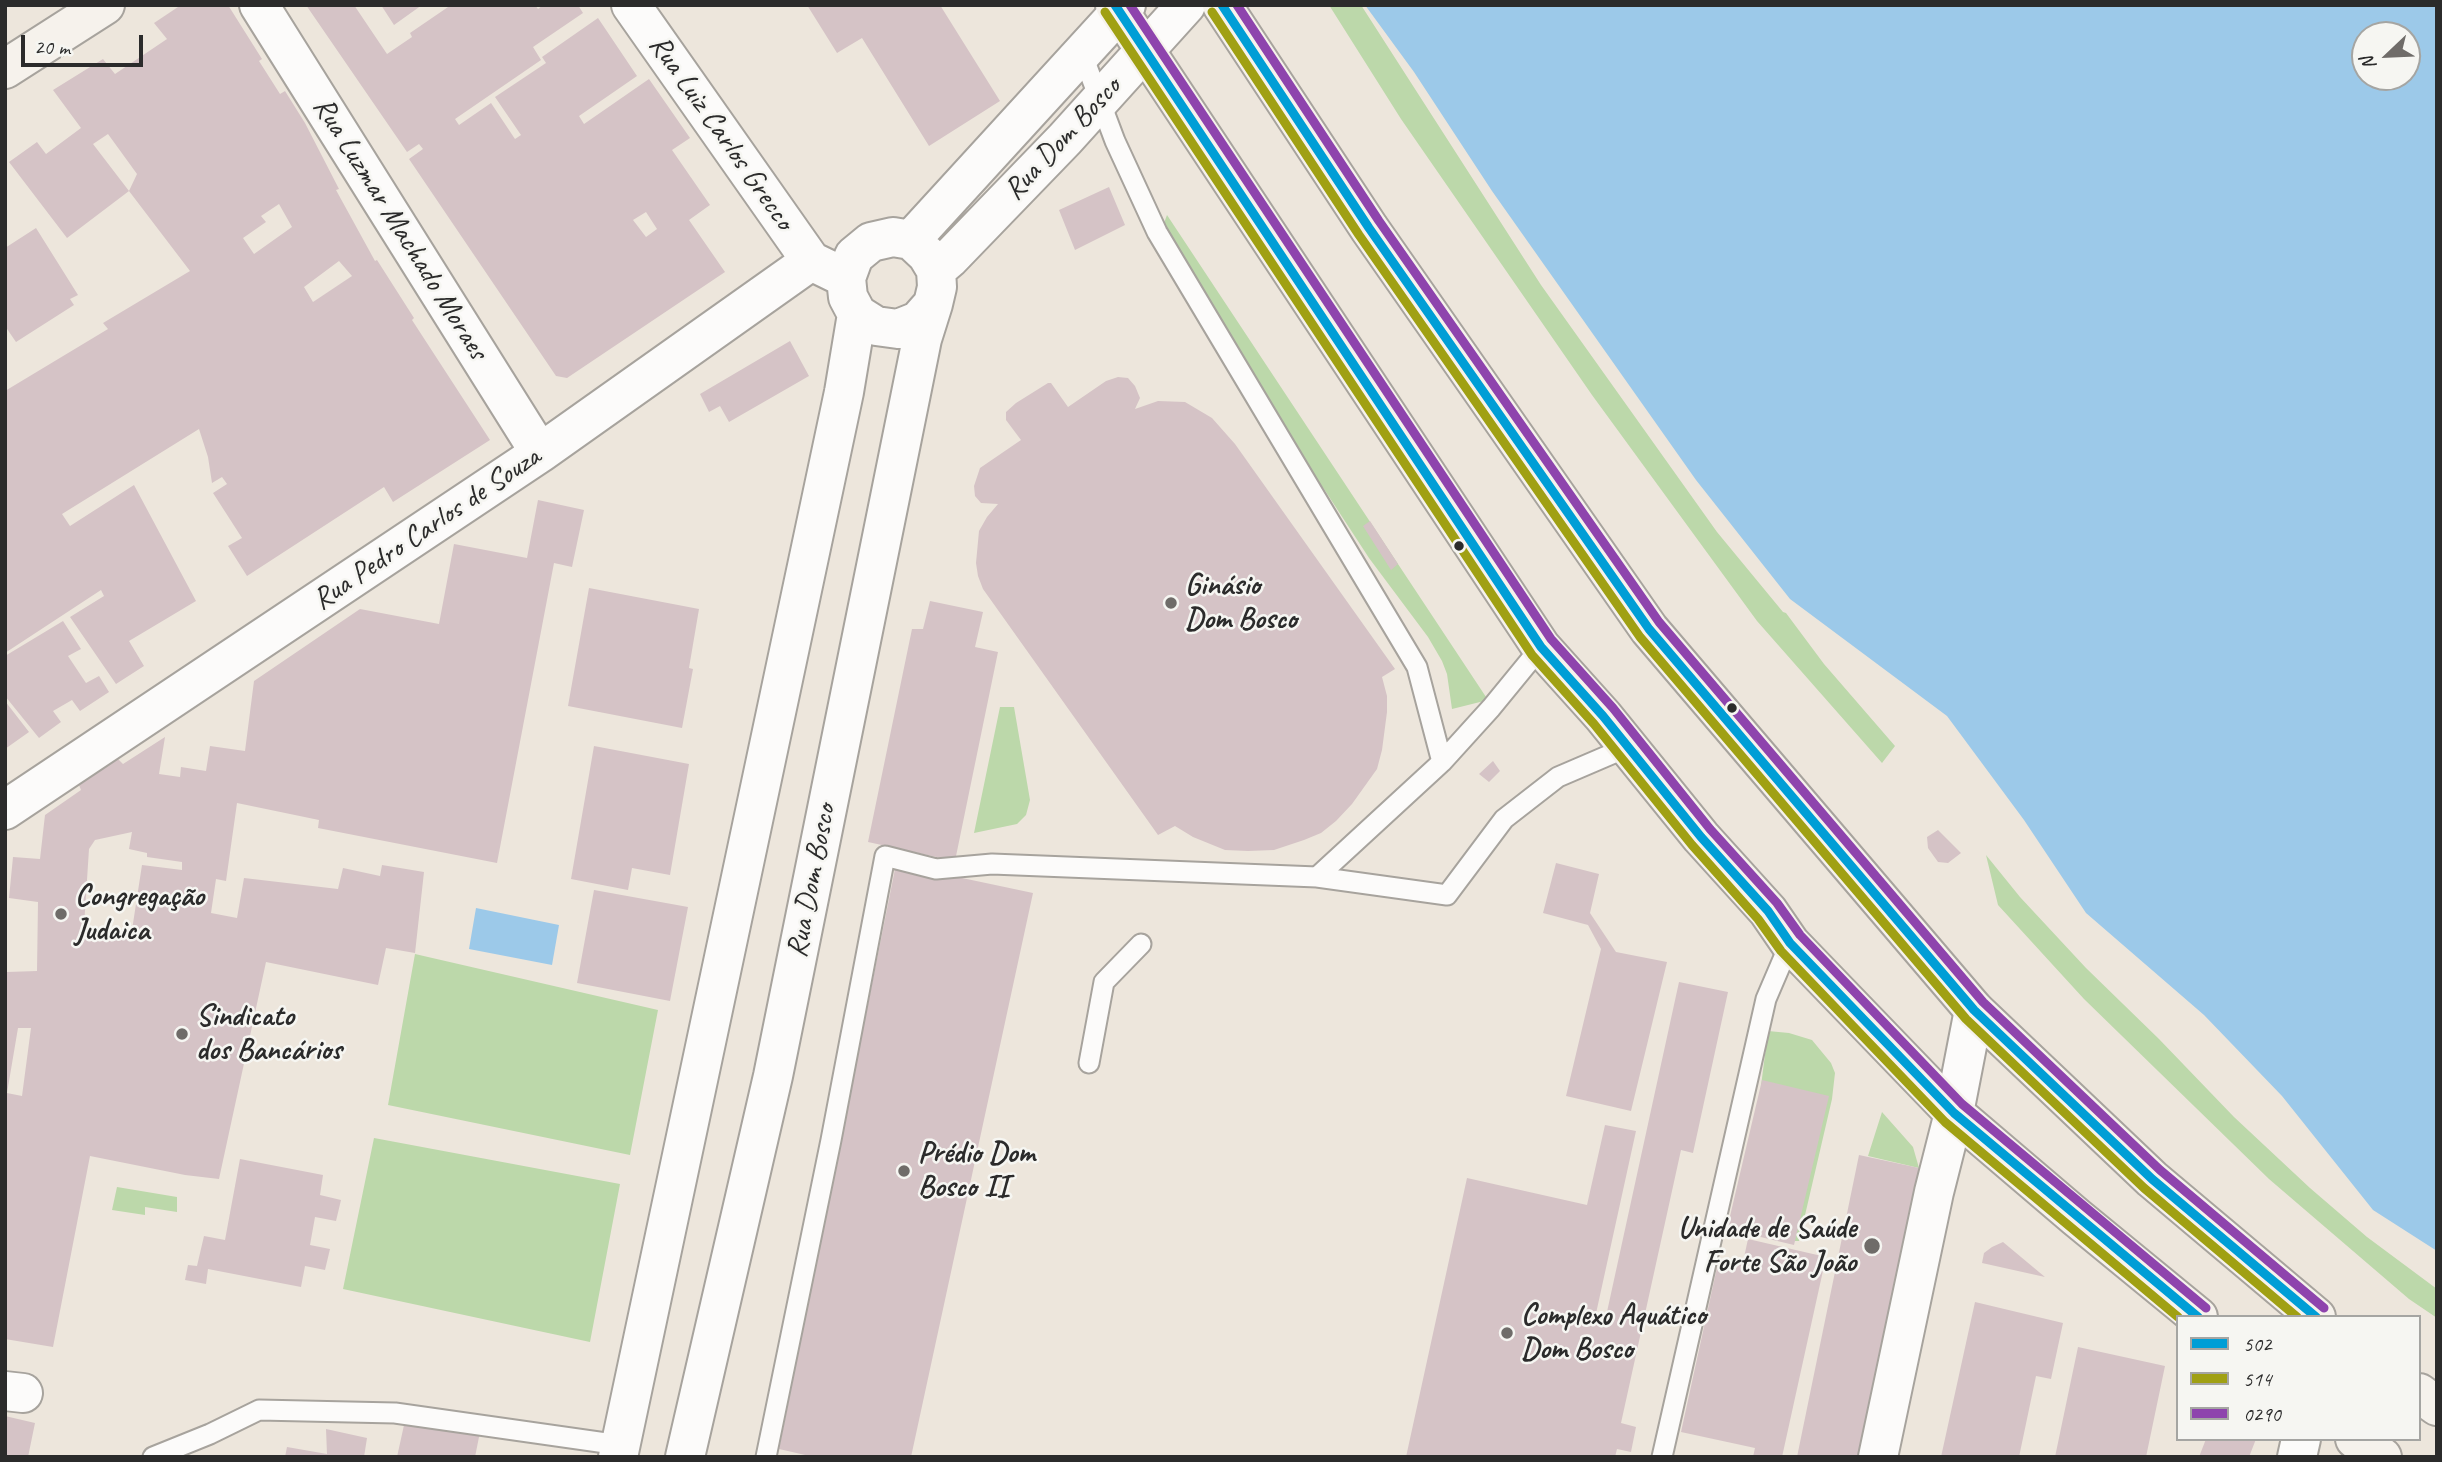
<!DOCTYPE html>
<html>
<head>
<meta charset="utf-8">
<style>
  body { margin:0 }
  #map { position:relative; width:2442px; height:1462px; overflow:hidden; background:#ede6dc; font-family:Caveat,sans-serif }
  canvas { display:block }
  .frame { position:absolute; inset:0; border:7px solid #2b2b2b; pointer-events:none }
  .legend { position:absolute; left:2176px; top:1315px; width:245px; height:126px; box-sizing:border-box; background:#f6f6f2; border:2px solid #a5a5a2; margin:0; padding:9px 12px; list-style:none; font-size:21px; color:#2b2b2b }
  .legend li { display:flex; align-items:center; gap:14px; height:35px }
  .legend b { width:35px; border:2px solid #a5a5a2 }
  .north { position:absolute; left:2351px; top:21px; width:70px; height:70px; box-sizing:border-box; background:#f6f6f2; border:2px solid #a5a5a2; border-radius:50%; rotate:247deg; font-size:19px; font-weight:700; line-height:28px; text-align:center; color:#2b2b2b }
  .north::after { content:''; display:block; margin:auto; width:24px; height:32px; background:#6f6c69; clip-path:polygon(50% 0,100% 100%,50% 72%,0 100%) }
  .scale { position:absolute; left:21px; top:35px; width:122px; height:32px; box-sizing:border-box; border:4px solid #2b2b2b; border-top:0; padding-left:9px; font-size:21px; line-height:24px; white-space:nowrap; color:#2b2b2b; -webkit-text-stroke:5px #f6f6f2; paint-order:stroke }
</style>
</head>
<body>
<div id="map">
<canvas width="2442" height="1462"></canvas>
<div class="frame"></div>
<ul class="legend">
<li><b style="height:9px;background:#009ed6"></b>502</li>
<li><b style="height:9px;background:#a0a013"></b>514</li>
<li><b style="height:9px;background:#8e44ad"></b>0290</li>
</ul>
<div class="north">N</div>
<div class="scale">20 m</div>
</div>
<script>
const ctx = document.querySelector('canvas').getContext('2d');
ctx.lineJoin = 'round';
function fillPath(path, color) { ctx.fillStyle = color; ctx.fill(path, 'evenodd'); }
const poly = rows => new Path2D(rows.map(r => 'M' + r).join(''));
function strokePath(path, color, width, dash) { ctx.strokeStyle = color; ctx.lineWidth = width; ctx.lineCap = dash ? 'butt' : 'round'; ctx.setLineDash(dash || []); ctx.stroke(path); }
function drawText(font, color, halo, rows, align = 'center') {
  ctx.font = font + ' Caveat,sans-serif'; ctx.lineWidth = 5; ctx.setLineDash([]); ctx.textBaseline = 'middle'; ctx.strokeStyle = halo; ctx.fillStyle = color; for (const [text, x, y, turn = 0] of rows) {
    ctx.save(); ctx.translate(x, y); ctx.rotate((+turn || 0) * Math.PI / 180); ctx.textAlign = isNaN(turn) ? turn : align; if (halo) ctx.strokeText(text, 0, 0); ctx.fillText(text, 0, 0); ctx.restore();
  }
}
const green = poly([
  [1329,5,1361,5,1541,285,1717,532,1783,612,1786,613,1824,664,1895,746,1882,763,1757,621,1592,395,1401,119],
  [1167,215,1488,700,1452,709,1447,674,1442,661,1428,637,1369,558,1324,489,1281,436,1164,223],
  [1000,707,1014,707,1030,800,1026,815,1017,824,974,833],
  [1986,855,2020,897,2086,968,2159,1039,2234,1117,2310,1188,2367,1237,2437,1289,2437,1318,2409,1299,2269,1179,2084,999,1998,905],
  [415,954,658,1010,630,1155,388,1105],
  [1768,1031,1789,1033,1812,1040,1831,1063,1835,1073,1832,1099,1799,1241,1795,1241,1761,1086],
  [1882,1112,1913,1147,1919,1168,1868,1156],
  [374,1138,620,1184,590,1342,343,1289],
  [117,1187,177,1197,177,1212,145,1207,145,1215,112,1210]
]);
const water = poly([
  [1365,5,2437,5,2437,1251,2373,1210,2282,1096,2204,1015,2086,913,2024,820,1947,716,1790,599,1696,480,1492,191,1414,72],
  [2365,35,2407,35,2407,77,2365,77],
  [476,908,559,925,552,965,469,949]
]);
const building = poly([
  [181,5,228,5,262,59,259,61,280,94,285,91,305,123,339,189,336,190,375,261,377,260,414,318,412,320,490,440,393,502,384,487,247,576,228,546,242,538,213,493,227,484,222,477,212,483,208,457,199,429,62,514,70,526,134,485,196,601,129,641,144,666,116,684,70,617,104,596,101,590,5,653,5,391,108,329,103,323,190,271,129,191,67,238,9,162,37,142,46,154,81,128,53,90,103,59,115,74,167,39,154,23],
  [108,134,137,174,129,191,93,144],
  [279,204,292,227,254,254,243,238,266,222,261,216],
  [339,261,352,276,313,302,304,287],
  [306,5,354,5,387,54,412,37,410,33,451,5,535,5,538,9,543,5,578,5,583,13,533,47,541,60,455,119,459,125,491,103,515,139,521,135,495,97,546,63,542,57,598,18,637,76,579,116,584,124,649,79,690,138,672,150,710,205,689,220,725,272,567,378,556,376,409,159,423,149,419,144,407,152],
  [646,212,657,229,646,237,633,220],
  [381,5,422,5,394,25],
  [807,5,940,5,1000,101,929,146,862,38,837,53],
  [1109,187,1125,225,1075,250,1059,210],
  [36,228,78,295,70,299,74,305,16,342,5,326,5,248],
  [790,341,809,376,729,422,720,406,709,412,700,394],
  [1118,377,1128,378,1135,386,1140,398,1135,409,1158,401,1185,402,1212,418,1235,444,1395,669,1382,677,1387,696,1387,712,1382,750,1377,769,1352,804,1336,821,1321,833,1304,840,1274,850,1248,851,1225,850,1193,837,1175,826,1158,835,983,589,978,576,976,563,979,531,987,517,998,504,981,503,975,496,974,486,980,468,1021,440,1006,420,1006,412,1016,403,1048,383,1051,383,1068,407,1106,381],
  [538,500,584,510,572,567,554,563,497,863,318,828,319,820,237,803,226,881,216,879,211,913,237,918,244,878,338,889,343,868,380,876,382,865,424,872,415,953,386,948,378,985,266,962,219,1179,185,1175,90,1156,53,1347,5,1339,5,976,7,972,37,971,38,902,9,898,13,857,40,859,45,815,81,790,79,785,118,759,123,764,165,737,159,774,180,777,181,767,206,771,210,746,245,751,254,681,360,609,439,624,454,544,527,558],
  [132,832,129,849,147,853,147,857,182,862,182,870,142,865,132,930,84,926,89,849,95,840],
  [18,1028,31,1028,22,1096,7,1093],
  [1370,521,1398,564,1391,570,1363,526],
  [589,588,699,609,689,668,693,669,682,728,568,706],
  [930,601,983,612,975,647,998,652,955,861,868,842,912,629,923,629],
  [63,621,81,649,68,656,86,683,99,676,109,692,80,711,72,700,53,711,61,722,39,738,5,696,5,656],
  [5,701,29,732,5,749],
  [594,746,689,764,670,875,632,868,628,890,571,879],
  [1493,761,1500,771,1489,782,1479,774],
  [1938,830,1961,853,1948,863,1938,862,1928,848,1927,837],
  [1556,863,1599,874,1590,913,1616,952,1667,962,1631,1111,1566,1096,1601,949,1588,925,1543,913],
  [896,864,1033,893,911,1457,814,1457,779,1449],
  [594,890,688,907,670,1001,577,983],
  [1679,982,1728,992,1693,1153,1681,1150,1621,1423,1636,1427,1631,1452,1617,1449,1615,1457,1406,1457,1467,1178,1587,1205,1605,1125,1636,1131,1595,1318,1605,1321],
  [1762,1080,1829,1096,1794,1245,1727,1229],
  [1859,1155,1919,1168,1859,1457,1797,1457],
  [240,1159,323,1175,320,1195,341,1200,336,1221,315,1217,310,1245,330,1249,325,1270,305,1266,301,1287,208,1269,206,1284,185,1280,188,1265,197,1266,204,1236,225,1240],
  [1748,1239,1826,1257,1782,1457,1753,1457,1755,1448,1681,1432,1718,1263,1725,1265,1727,1258,1743,1262],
  [2003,1242,2045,1277,1982,1263,1984,1253,1992,1247],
  [1975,1302,2063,1323,2051,1379,2036,1376,2019,1457,1941,1457],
  [2078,1347,2165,1366,2146,1457,2055,1457],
  [5,1416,35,1423,28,1457,5,1457],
  [406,1416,480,1432,475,1457,397,1457],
  [326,1429,367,1438,364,1457,285,1457,287,1447,327,1454],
  [2206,1439,2256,1439,2249,1457,2199,1457]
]);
const lane = poly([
  [1082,53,1115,141,1157,232,1417,667,1442,762],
  [1317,877,1442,762,1491,708,1541,647],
  [1089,1063,1104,982,1141,944],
  [153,1457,210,1434,259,1410,395,1413,620,1445],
  [766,1457,831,1140,885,856,936,869,992,864,1317,877,1447,895,1504,819,1558,777,1628,747],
  [1662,1457,1766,999,1790,943]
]);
const street = poly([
  [259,5,540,453],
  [631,5,811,261],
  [911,240,1126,5],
  [936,270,950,258,1065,139,1186,5],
  [5,810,540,453,811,261,846,278],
  [5,1391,23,1393],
  [618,1457,844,392,857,314],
  [685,1457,773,1076,922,339,933,304,937,287,936,270,927,255,911,240,893,237,871,242,854,256,846,278,848,297,857,314,876,326,898,329,918,321,933,304],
  [1878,1457,1934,1192,1954,1113,1974,1010],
  [2297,1457,2301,1439]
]);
const secondary = poly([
  [1115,5,1541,647,1603,716,1701,837,1768,911,1790,943,1954,1113,2076,1217,2198,1317],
  [1222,5,1369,228,1649,629,1974,1010,2152,1179,2316,1317],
  [5,69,105,5],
  [2419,1393,2437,1406],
  [2355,1439,2382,1457]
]);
const bus1 = poly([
  [1115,5,1541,647,1603,716,1701,837,1768,911,1790,943,1954,1113,2198,1317],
  [1222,5,1369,228,1649,629,1974,1010,2152,1179,2316,1317]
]);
const bus2 = poly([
  [1105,12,1532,655,1594,724,1692,845,1758,919,1781,951,1945,1122,2178,1317],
  [1212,12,1359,235,1640,637,1966,1019,2144,1188,2297,1317]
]);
const bus3 = poly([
  [1130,5,1551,639,1613,708,1710,829,1777,903,1800,935,1962,1104,2206,1308],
  [1237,5,1379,221,1659,622,1983,1002,2160,1170,2324,1308]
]);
const markers = [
  [1459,546,6,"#2b2b2b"],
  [1171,603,7,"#6f6c69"],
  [1732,708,6,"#2b2b2b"],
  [61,914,7,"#6f6c69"],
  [182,1034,7,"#6f6c69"],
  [904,1171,7,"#6f6c69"],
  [1872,1246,9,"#6f6c69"],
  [1507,1333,7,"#6f6c69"]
];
const streetNames = [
  ["Rua Luiz Carlos Grecco",721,133,55],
  ["Rua Dom Bosco",1063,139,-47],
  ["Rua Luzmar Machado Moraes",400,229,58],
  ["Rua Pedro Carlos de Souza",427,529,-34],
  ["Rua Dom Bosco",812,881,-79]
];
const poiNames = [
  ["Ginásio",1185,586],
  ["Dom Bosco",1185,620],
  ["Congregação",75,897],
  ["Judaica",75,931],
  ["Sindicato",196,1017],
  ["dos Bancários",196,1051],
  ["Prédio Dom",918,1154],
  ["Bosco II",918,1188],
  ["Unidade de Saúde",1856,1229,"right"],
  ["Forte São João",1856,1263,"right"],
  ["Complexo Aquático",1521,1316],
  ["Dom Bosco",1521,1350]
];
fillPath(green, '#bcd8aa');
fillPath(water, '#9cc9e9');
fillPath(building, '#d5c3c6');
strokePath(lane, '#a7a39d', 23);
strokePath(street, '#a7a39d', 42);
strokePath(secondary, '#a7a39d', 42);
strokePath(lane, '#fcfbfa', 19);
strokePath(street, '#fcfbfa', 38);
strokePath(secondary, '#f6f2ec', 38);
strokePath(bus1, '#009ed6', 9);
strokePath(bus2, '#a0a013', 9);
strokePath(bus3, '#8e44ad', 9);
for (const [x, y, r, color] of markers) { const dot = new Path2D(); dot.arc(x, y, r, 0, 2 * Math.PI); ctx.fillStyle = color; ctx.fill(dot); strokePath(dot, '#f6f6f2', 2.5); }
drawText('30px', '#2b2b2b', '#f6f6f2', streetNames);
drawText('bold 30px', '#2b2b2b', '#f6f6f2', poiNames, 'left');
</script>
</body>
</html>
